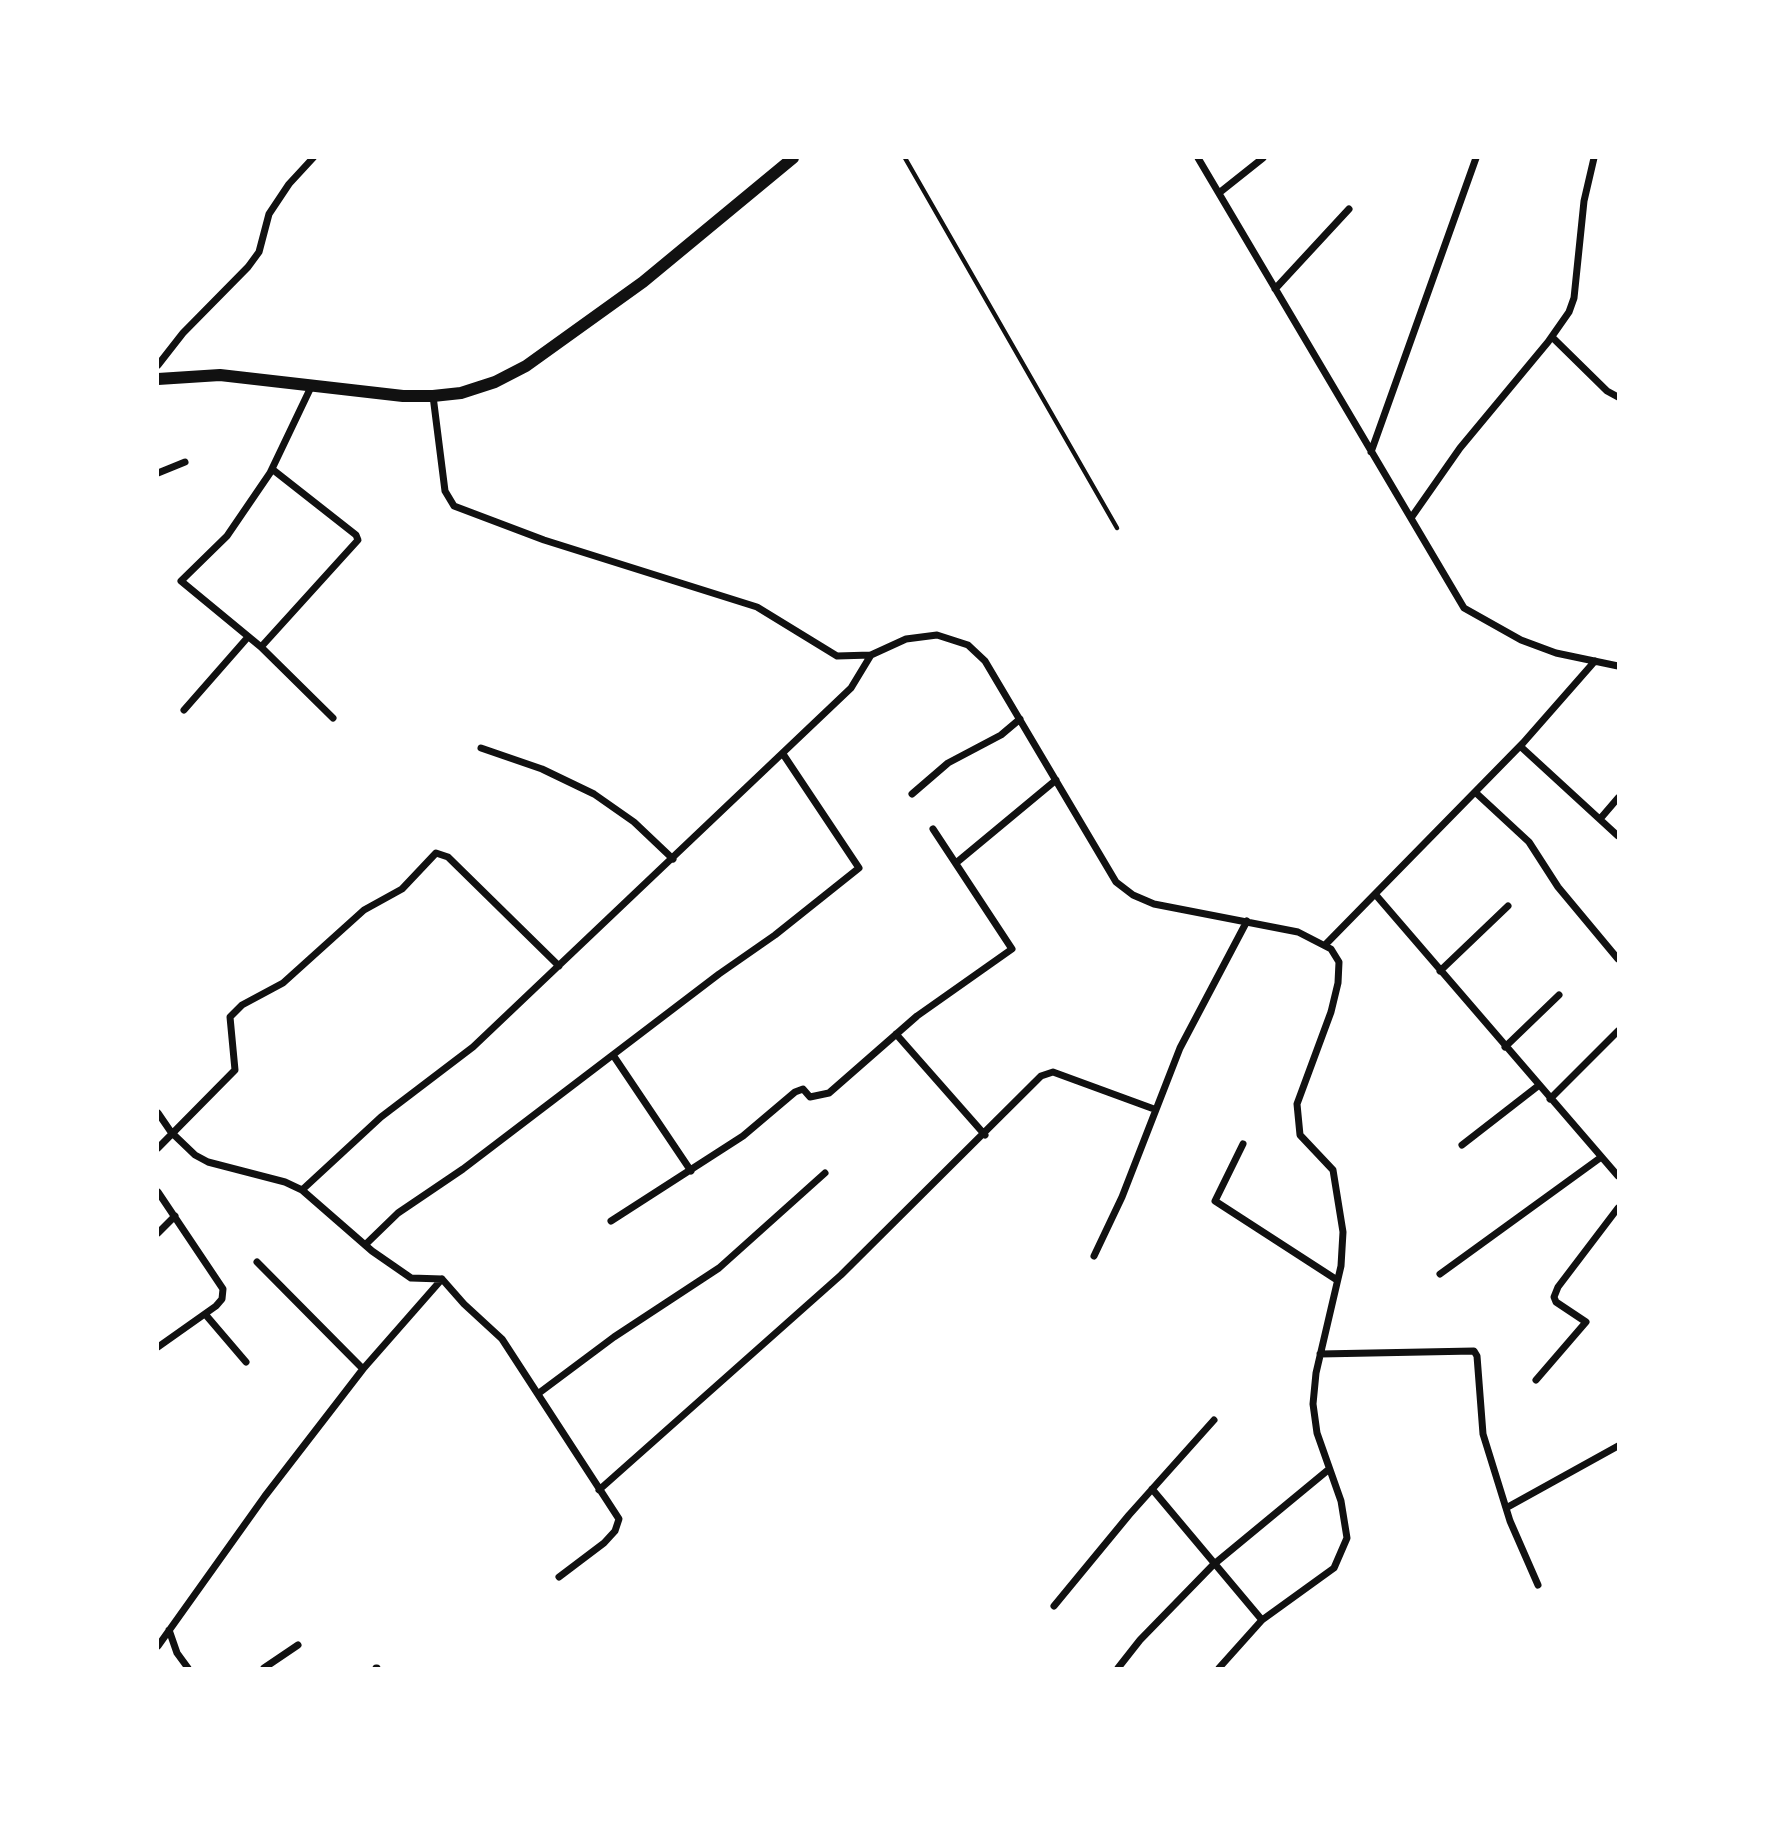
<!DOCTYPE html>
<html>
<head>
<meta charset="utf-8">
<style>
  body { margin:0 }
  #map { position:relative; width:1776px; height:1826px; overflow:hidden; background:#fff; font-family:"Public Sans",sans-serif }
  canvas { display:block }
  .frame { position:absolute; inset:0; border:159px solid #fff; pointer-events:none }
</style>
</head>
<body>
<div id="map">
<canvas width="1776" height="1826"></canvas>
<div class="frame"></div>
</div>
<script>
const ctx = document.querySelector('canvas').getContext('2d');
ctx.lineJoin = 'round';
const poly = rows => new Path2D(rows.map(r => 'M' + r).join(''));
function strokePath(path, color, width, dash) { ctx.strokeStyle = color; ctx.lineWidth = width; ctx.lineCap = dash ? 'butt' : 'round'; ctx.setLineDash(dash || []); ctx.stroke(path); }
const service = poly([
  [905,158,1117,528]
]);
const minor = poly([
  [1198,158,1464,608,1521,640,1556,653,1618,666],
  [1219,193,1263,158],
  [1275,289,1349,209],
  [1552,337,1607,391,1618,397],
  [158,365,183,333,248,267,259,252,269,214,289,184,313,158],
  [312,385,270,473,227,536,181,581,261,647,333,718],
  [433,396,445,491,454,506,544,540,757,607,837,656,871,655,906,639,937,635,968,645,985,661,1116,882,1133,895,1154,904,1298,932,1331,949,1339,962,1338,983,1331,1012,1297,1104,1300,1135,1333,1170,1343,1232,1341,1266,1316,1373,1313,1404,1317,1433,1341,1501,1347,1538,1334,1568,1262,1620,1219,1668],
  [1371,452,1476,158],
  [158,473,185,462],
  [1411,518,1460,448,1548,342,1569,312,1574,298,1584,201,1594,158],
  [261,647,358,540,356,535,272,469],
  [184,710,248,637],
  [1520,746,1618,836],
  [481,748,542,769,594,794,634,822,673,859],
  [1475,792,1529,842,1558,887,1618,959],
  [912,794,948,763,1001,735,1020,719],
  [1600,819,1618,798],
  [956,863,1056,780],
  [1375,894,1618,1176],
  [1325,945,1523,743,1595,661],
  [1440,971,1508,906],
  [896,1034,985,1135],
  [1505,1047,1559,995],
  [613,1055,691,1171],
  [1550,1099,1618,1031],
  [158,1113,171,1132,195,1155,208,1162,285,1182,302,1190,372,1251,411,1278,442,1279,464,1304,502,1339,619,1519,615,1531,604,1543,559,1577],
  [1243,1144,1215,1201,1337,1280],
  [1462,1145,1538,1086],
  [158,1148,235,1070,230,1017,242,1005,283,983,364,910,402,889,436,853,448,857,559,966],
  [302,1190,381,1117,473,1047,851,688,871,655],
  [158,1192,223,1289,222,1299,216,1306,158,1347],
  [611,1221,743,1136,795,1092,803,1089,810,1097,829,1093,917,1016,1012,949,933,829],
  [158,1233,175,1216],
  [365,1245,398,1213,463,1169,719,974,775,935,859,868,783,754],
  [1094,1256,1122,1197,1180,1048,1247,921],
  [257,1262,363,1369],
  [1440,1274,1600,1158],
  [205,1314,246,1362],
  [1320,1354,1474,1351,1477,1356,1483,1434,1510,1521,1538,1585],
  [1536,1380,1586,1322,1556,1302,1554,1297,1558,1287,1618,1208],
  [539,1393,614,1337,719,1268,825,1173],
  [1152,1489,1262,1620],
  [599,1490,841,1275,1041,1076,1053,1072,1154,1109],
  [1506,1508,1618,1446],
  [1054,1606,1129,1515,1214,1420],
  [169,1630,177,1653,188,1668],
  [158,1646,265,1496,363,1369,442,1279],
  [264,1668,298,1645],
  [376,1668,377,1668],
  [1118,1668,1140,1640,1213,1565,1328,1470]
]);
const secondary = poly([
  [158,379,220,375,403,396,433,396,461,393,495,382,526,366,643,282,793,158]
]);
strokePath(service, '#111', 4.5);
strokePath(minor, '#111', 7);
strokePath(secondary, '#111', 12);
</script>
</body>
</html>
